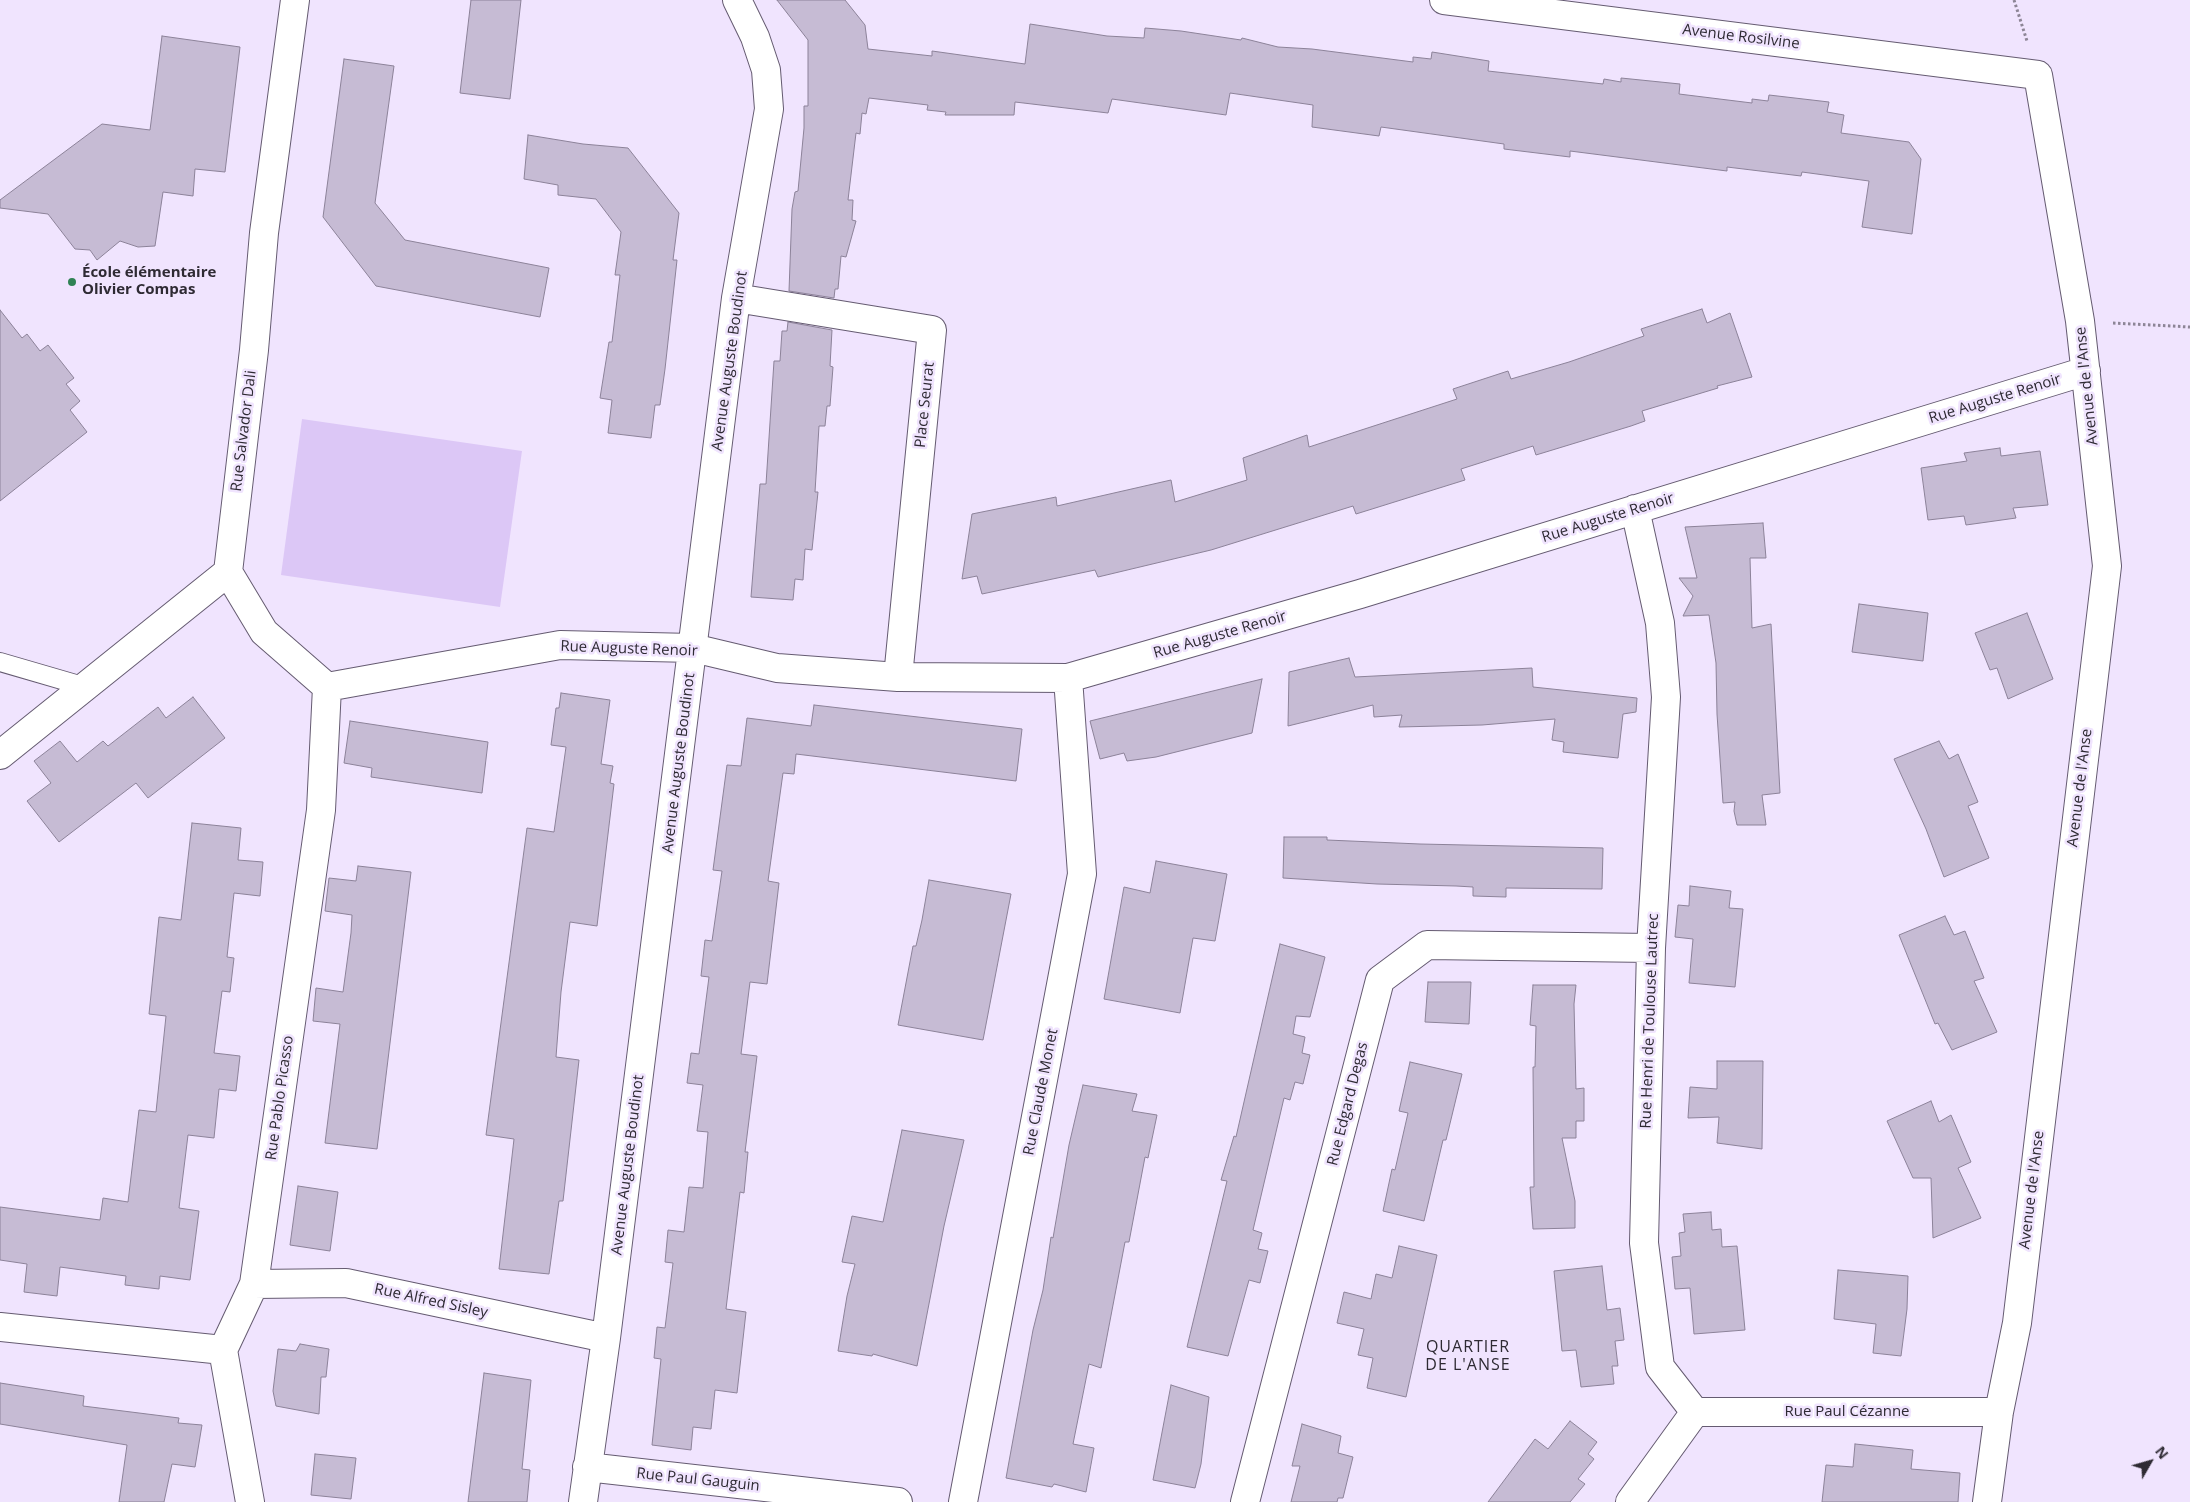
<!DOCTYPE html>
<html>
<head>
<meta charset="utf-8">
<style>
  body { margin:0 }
  #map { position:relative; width:2190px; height:1502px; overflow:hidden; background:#f0e4fe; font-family:"Open Sans",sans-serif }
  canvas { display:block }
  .north { position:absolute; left:2125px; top:1437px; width:50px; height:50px; -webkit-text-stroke:4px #f0e4fe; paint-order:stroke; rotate:52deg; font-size:14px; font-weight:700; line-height:20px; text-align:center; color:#2e2a33 }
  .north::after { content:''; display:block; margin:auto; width:18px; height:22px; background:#2e2a33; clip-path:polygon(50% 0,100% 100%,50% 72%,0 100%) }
</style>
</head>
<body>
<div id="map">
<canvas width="2190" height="1502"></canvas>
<div class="north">N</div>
</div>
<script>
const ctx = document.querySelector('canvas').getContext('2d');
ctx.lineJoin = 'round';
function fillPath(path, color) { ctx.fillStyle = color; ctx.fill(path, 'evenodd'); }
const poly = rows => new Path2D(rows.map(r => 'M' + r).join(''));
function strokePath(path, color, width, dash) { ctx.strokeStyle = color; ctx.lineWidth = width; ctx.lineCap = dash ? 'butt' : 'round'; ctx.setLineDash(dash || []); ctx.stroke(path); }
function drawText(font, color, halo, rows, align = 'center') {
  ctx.font = font + ' "Open Sans",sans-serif'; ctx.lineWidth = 5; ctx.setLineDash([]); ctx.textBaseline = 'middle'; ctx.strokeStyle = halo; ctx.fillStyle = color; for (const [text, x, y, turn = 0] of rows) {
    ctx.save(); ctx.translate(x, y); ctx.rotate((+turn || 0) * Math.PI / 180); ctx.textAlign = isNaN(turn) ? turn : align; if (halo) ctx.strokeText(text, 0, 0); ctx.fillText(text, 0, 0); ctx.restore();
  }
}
const green = poly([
  [302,419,522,451,500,607,281,575]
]);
const building = poly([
  [471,0,521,0,510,99,460,93,471,0],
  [777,0,845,0,865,25,868,49,932,56,932,51,1025,64,1030,24,1107,36,1144,38,1145,28,1181,31,1241,40,1242,38,1278,47,1312,49,1413,62,1413,57,1431,59,1432,52,1489,61,1488,71,1603,84,1604,79,1621,82,1621,78,1680,84,1679,94,1752,103,1752,99,1768,101,1769,95,1829,102,1827,112,1844,115,1841,133,1909,142,1921,159,1912,234,1862,227,1869,181,1802,172,1801,176,1727,167,1727,171,1570,151,1570,157,1504,149,1504,144,1381,127,1379,136,1312,127,1313,105,1230,93,1226,115,1112,99,1108,113,1015,102,1014,115,945,115,946,112,927,110,928,105,869,98,866,114,862,113,860,134,856,133,848,200,853,200,852,220,856,221,846,257,841,256,838,289,835,289,834,298,789,291,792,209,795,192,798,191,804,128,804,106,808,106,808,40,777,0],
  [162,36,240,47,225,172,195,169,193,196,163,192,155,246,138,247,120,241,97,260,90,250,75,249,48,214,0,208,0,200,102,124,150,130,162,36],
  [344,59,394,66,375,203,405,240,549,268,540,317,376,286,323,217,344,59],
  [528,135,583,144,628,148,679,213,673,260,677,260,665,369,660,405,655,405,651,438,608,433,612,400,600,398,609,342,612,342,620,275,615,275,621,232,596,199,558,195,558,185,524,179,528,135],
  [1702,309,1707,323,1730,313,1752,377,1717,386,1718,388,1642,411,1645,421,1631,426,1536,455,1533,446,1461,469,1465,480,1356,514,1353,506,1211,550,1098,577,1095,570,982,594,977,576,962,579,972,514,1056,497,1057,506,1171,480,1175,502,1247,480,1243,458,1307,435,1309,447,1457,399,1453,389,1508,371,1511,379,1569,362,1644,336,1641,329,1702,309],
  [0,310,22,338,27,334,40,351,48,345,74,378,66,384,80,401,70,410,87,432,0,501,0,310],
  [788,322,832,330,830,366,833,367,830,406,827,406,825,426,819,426,815,492,818,492,812,550,805,549,803,580,795,579,793,600,751,597,760,484,766,484,774,361,780,361,782,331,787,331,788,322],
  [2000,448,2001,456,2040,451,2048,505,2013,508,2016,518,1966,525,1964,516,1928,520,1921,468,1967,461,1964,453,2000,448],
  [1763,523,1766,558,1750,558,1752,628,1771,624,1780,793,1762,795,1766,825,1737,825,1734,811,1735,802,1723,803,1717,714,1716,663,1709,615,1683,616,1693,596,1679,578,1697,578,1685,527,1763,523],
  [1859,604,1928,613,1923,661,1852,652,1859,604],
  [2027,613,2053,679,2008,699,1997,668,1990,670,1975,633,2027,613],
  [1349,658,1355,677,1532,668,1533,687,1637,698,1636,712,1623,714,1618,758,1563,752,1564,742,1552,740,1555,719,1482,725,1399,727,1402,715,1374,717,1373,705,1288,726,1289,672,1349,658],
  [1262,679,1252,733,1156,757,1127,761,1124,753,1100,759,1090,721,1262,679],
  [561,693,610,700,601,764,613,766,610,783,614,784,597,926,570,922,561,992,556,1057,579,1060,563,1201,559,1201,549,1274,499,1269,514,1139,486,1135,527,828,554,832,566,747,551,745,556,708,559,708,561,693],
  [193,697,225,738,148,798,136,783,59,842,27,801,51,783,34,761,60,741,77,762,103,741,108,746,158,707,166,718,193,697],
  [814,705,1022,729,1016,781,796,754,794,774,783,773,768,881,779,883,767,984,750,982,741,1054,757,1056,745,1152,748,1152,744,1193,740,1192,726,1309,746,1312,737,1393,715,1390,711,1429,693,1427,691,1450,652,1445,661,1359,654,1358,657,1327,665,1328,673,1263,665,1262,668,1230,684,1232,689,1187,703,1188,708,1132,697,1131,703,1085,687,1083,691,1053,699,1054,709,977,701,976,705,940,712,941,722,871,713,870,727,765,741,766,747,718,811,726,814,705],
  [350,721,488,742,482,793,371,777,372,768,344,763,350,721],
  [1939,741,1949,759,1958,754,1978,802,1968,806,1989,858,1944,877,1926,829,1894,759,1939,741],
  [192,823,241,828,238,860,263,862,260,896,234,893,227,957,234,958,230,992,222,991,214,1053,240,1056,236,1091,219,1089,214,1138,188,1135,179,1208,199,1211,190,1280,160,1276,159,1289,125,1285,126,1276,60,1267,57,1296,24,1292,27,1264,0,1260,0,1207,100,1220,103,1198,128,1202,139,1110,156,1112,166,1016,149,1014,159,917,181,920,192,823],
  [1284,837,1327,837,1327,840,1420,844,1603,848,1602,889,1506,888,1506,897,1473,896,1473,887,1456,886,1377,884,1283,878,1284,837],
  [1156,861,1227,874,1215,941,1193,938,1180,1013,1104,999,1124,887,1150,893,1156,861],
  [358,866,411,872,377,1149,325,1143,340,1024,313,1021,316,988,343,992,351,933,352,915,325,911,329,878,356,881,358,866],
  [929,880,1011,894,983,1040,898,1025,913,946,916,946,922,920,929,880],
  [1690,886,1731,891,1729,908,1743,909,1735,987,1689,983,1693,939,1675,937,1678,905,1689,906,1690,886],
  [1945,916,1954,935,1965,931,1984,978,1974,981,1997,1032,1952,1050,1938,1023,1935,1024,1899,935,1945,916],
  [1280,944,1325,957,1310,1017,1296,1016,1293,1034,1305,1037,1302,1053,1310,1055,1303,1084,1295,1082,1290,1100,1284,1098,1253,1230,1262,1233,1258,1249,1268,1251,1260,1283,1249,1280,1228,1356,1187,1347,1227,1181,1221,1180,1234,1136,1236,1137,1280,944],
  [1428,982,1471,982,1469,1024,1425,1022,1428,982],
  [1533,985,1576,985,1574,1004,1576,1089,1584,1088,1584,1121,1576,1121,1576,1138,1562,1138,1575,1201,1575,1228,1533,1229,1530,1187,1534,1187,1533,1067,1535,1067,1536,1026,1530,1025,1533,985],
  [1717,1061,1763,1061,1762,1149,1717,1143,1719,1117,1688,1118,1690,1087,1717,1089,1717,1061],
  [1410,1062,1462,1074,1446,1140,1443,1140,1424,1221,1383,1211,1392,1169,1395,1170,1408,1113,1399,1111,1410,1062],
  [1083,1085,1137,1094,1132,1111,1157,1115,1148,1158,1145,1157,1129,1242,1125,1242,1101,1368,1089,1364,1073,1444,1094,1448,1086,1492,1054,1484,1052,1487,1006,1478,1033,1330,1043,1290,1051,1237,1053,1238,1069,1145,1083,1085],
  [1931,1101,1939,1122,1951,1115,1971,1162,1958,1168,1981,1218,1933,1238,1931,1178,1913,1178,1887,1121,1931,1101],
  [902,1130,964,1140,944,1226,917,1366,873,1354,872,1356,838,1351,847,1296,855,1264,842,1262,852,1216,883,1222,902,1130],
  [298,1186,338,1192,330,1251,290,1245,298,1186],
  [1711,1212,1712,1230,1721,1229,1722,1247,1737,1246,1745,1330,1694,1334,1690,1288,1675,1289,1672,1257,1681,1256,1679,1233,1685,1232,1683,1214,1711,1212],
  [1399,1246,1437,1255,1406,1397,1367,1388,1373,1358,1358,1355,1364,1329,1337,1323,1344,1292,1371,1299,1376,1274,1392,1278,1399,1246],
  [1602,1266,1607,1310,1620,1308,1624,1340,1615,1341,1618,1366,1612,1366,1614,1384,1581,1387,1576,1350,1562,1351,1554,1271,1602,1266],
  [1838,1270,1908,1276,1907,1309,1901,1356,1873,1353,1876,1324,1834,1319,1838,1270],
  [300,1344,329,1349,326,1377,321,1377,319,1414,276,1406,273,1391,278,1349,296,1351,300,1344],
  [484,1373,531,1380,522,1469,530,1470,527,1502,468,1502,484,1373],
  [0,1383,84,1396,83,1406,179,1418,178,1423,202,1425,195,1467,172,1464,164,1502,119,1502,127,1445,0,1424,0,1383],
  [1171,1385,1209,1397,1201,1464,1195,1488,1153,1480,1171,1385],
  [1570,1421,1597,1442,1588,1454,1594,1459,1578,1479,1585,1484,1570,1502,1488,1502,1535,1439,1548,1449,1570,1421],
  [1302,1424,1341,1436,1338,1453,1353,1457,1343,1498,1338,1498,1337,1502,1291,1502,1300,1466,1292,1466,1302,1424],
  [1855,1444,1913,1450,1911,1469,1960,1473,1958,1502,1822,1502,1826,1465,1853,1467,1855,1444],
  [315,1454,356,1458,351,1499,311,1495,315,1454]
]);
const path = poly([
  [2014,0,2027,41],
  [2113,323,2190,327]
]);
const lane = poly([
  [0,662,86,687]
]);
const street = poly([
  [1444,0,2038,75,2080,321,2107,566,2017,1323,1999,1412,1987,1502],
  [736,298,932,330,898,677],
  [228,572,264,632,327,687],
  [327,687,560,645,693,648,777,668,898,677,1068,678,1360,594,2086,371],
  [0,755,228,572,254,350,264,233,295,0],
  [254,1284,346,1283,606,1338],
  [0,1327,223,1350],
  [1695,1412,1999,1412],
  [587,1467,898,1502],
  [250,1502,223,1350,254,1284,321,810,327,687],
  [583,1502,606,1338,736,298,769,109,766,70,755,37,737,0],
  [963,1502,1082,874,1068,678],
  [1245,1502,1380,980,1427,945,1651,948],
  [1630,1502,1695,1412,1660,1367,1644,1243,1651,948,1666,697,1660,623,1635,509]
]);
const markers = [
  [72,282,5,"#2f8254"]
];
const streetNames = [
  ["Avenue Rosilvine",1741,37,7],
  ["Avenue Auguste Boudinot",730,361,-82],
  ["Avenue de l'Anse",2087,386,-96],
  ["Rue Auguste Renoir",1995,399,-17],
  ["Place Seurat",925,405,-84],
  ["Rue Salvador Dali",244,431,-83],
  ["Rue Auguste Renoir",1608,518,-17],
  ["Rue Auguste Renoir",1220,635,-16],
  ["Rue Auguste Renoir",629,649,2],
  ["Avenue Auguste Boudinot",679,763,-83],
  ["Avenue de l'Anse",2080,788,-83],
  ["Rue Henri de Toulouse Lautrec",1650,1021,-88],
  ["Rue Claude Monet",1041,1092,-79],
  ["Rue Pablo Picasso",280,1098,-82],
  ["Rue Edgard Degas",1348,1104,-76],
  ["Avenue Auguste Boudinot",628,1165,-83],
  ["Avenue de l'Anse",2032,1190,-83],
  ["Rue Alfred Sisley",431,1301,12],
  ["Rue Paul Cézanne",1847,1412],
  ["Rue Paul Gauguin",698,1480,6]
];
const poiNames = [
  ["École élémentaire",82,273],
  ["Olivier Compas",82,290]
];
const neighbourhoodNames = [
  ["QUARTIER",1468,1347],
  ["DE L'ANSE",1468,1365]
];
fillPath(green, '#dcc7f6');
fillPath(building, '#c6bbd4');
strokePath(building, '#8c8299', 1);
strokePath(lane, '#655b71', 20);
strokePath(street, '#655b71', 30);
strokePath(path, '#8d8596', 3, [2.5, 2.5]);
strokePath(lane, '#fff', 18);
strokePath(street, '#fff', 28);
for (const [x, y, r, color] of markers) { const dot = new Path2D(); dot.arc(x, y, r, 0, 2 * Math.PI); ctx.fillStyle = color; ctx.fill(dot); strokePath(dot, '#f0e4fe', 2); }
drawText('15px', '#2e2a33', '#f0e4fe', streetNames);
drawText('bold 15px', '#2e2a33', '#f0e4fe', poiNames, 'left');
ctx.letterSpacing = '1px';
drawText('16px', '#2e2a33', '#f0e4fe', neighbourhoodNames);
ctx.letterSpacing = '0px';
</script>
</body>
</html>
